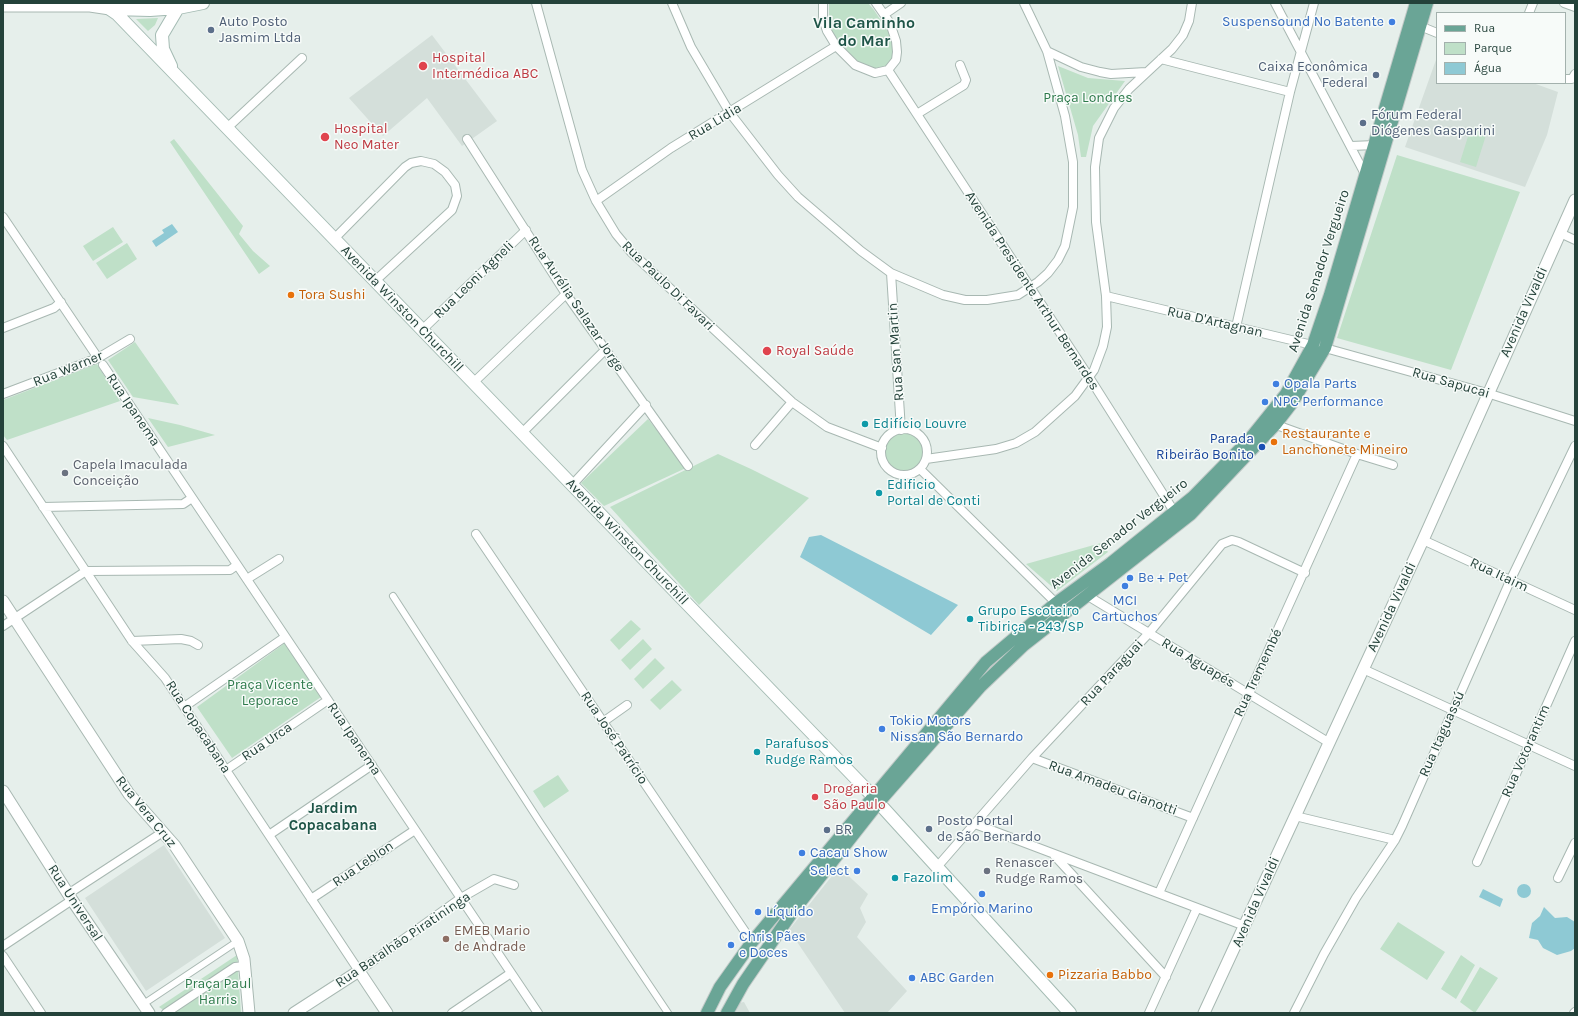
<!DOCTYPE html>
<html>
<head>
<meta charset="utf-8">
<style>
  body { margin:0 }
  #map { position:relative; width:1578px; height:1016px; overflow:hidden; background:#e6efeb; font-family:Karla,sans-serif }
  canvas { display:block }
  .frame { position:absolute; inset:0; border:4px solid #24423a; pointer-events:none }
  .legend { position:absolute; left:1436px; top:12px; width:130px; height:72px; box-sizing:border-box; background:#f7fbf9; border:1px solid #a3b1ad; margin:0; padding:5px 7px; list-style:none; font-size:12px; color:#24423a }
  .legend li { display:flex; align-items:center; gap:8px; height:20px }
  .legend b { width:20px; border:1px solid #a3b1ad }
</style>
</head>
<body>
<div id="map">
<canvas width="1578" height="1016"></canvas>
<div class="frame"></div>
<ul class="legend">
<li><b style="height:5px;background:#6aa596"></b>Rua</li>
<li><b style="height:11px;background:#bfe0c8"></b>Parque</li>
<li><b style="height:11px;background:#8ec9d4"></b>Água</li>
</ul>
</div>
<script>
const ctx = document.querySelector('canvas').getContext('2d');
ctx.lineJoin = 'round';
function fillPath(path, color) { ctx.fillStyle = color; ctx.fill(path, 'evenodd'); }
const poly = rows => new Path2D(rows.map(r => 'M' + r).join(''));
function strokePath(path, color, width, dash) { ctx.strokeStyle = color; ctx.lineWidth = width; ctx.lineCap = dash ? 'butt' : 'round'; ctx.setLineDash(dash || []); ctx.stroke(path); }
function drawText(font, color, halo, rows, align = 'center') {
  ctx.font = font + ' Karla,sans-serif'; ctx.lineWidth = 3; ctx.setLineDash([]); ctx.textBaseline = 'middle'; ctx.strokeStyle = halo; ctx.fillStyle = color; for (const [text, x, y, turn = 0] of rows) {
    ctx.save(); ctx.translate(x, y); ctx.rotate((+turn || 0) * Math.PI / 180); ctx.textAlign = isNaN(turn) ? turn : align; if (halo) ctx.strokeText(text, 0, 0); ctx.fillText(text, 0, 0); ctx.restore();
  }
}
const built = poly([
  [432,35,497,121,462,146,427,98,383,136,349,98],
  [1437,57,1437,83,1533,83,1558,92,1547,135,1525,187,1405,147],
  [164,845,225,938,146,991,85,898],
  [839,867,868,894,860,908,866,922,857,937,907,991,887,1013,845,1013,789,930],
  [744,1002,750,1013,732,1013,738,1003]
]);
const green = poly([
  [829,3,868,3,874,10,890,34,894,45,894,55,887,69,872,70,850,58,836,40,831,29,829,15],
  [158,18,155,25,148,31,136,19],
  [1058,66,1088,78,1125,81,1093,126,1086,157,1081,157,1078,135],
  [1471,127,1487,132,1476,167,1460,162],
  [174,139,243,226,239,234,253,251,270,266,259,274,170,142],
  [1397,155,1520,192,1451,370,1337,338],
  [113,227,123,242,93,261,83,246],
  [127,243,137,259,107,279,96,263],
  [135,342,179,405,133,397,108,360],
  [97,364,120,401,7,440,3,435,3,400],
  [148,418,180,425,215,435,168,447],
  [648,419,686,468,604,506,581,483],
  '883 452a21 21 0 1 1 42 0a21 21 0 1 1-42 0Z',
  [718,454,751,469,809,498,699,605,610,507],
  [1101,543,1108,552,1057,591,1026,564],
  [631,620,641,629,619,650,610,640],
  [643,639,652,649,630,670,621,660],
  [285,643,321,697,232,758,197,707],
  [655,658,665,668,643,689,634,679],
  [672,680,682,690,660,710,650,700],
  [558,775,569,791,544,808,533,791],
  [1398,922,1445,952,1427,980,1380,949],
  [237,955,241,1013,168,1013,159,1007],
  [1461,955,1475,965,1456,999,1441,989],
  [1480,967,1498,978,1475,1013,1460,1002]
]);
const water = poly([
  [172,224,178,232,156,247,152,241,164,233,162,230],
  [821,535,958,605,931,635,800,557,809,537],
  '1517 891a7 7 0 1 1 14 0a7 7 0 1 1-14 0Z',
  [1483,889,1503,899,1500,907,1479,897],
  [1544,907,1555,918,1567,917,1575,922,1575,948,1571,951,1557,955,1543,948,1538,940,1529,938,1532,923,1540,916]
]);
const pedestrian = poly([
  [393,596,541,824,668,1013],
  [142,1005,238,941]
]);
const minor = poly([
  [536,3,582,170,596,201,616,234,631,252,792,402,827,427,882,448],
  [672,3,691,47,730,113,778,175,798,197,861,251,891,273,943,295,965,300,987,300,1018,295,1038,282,1048,273,1058,260,1065,246,1073,207,1073,162,1065,116,1047,51,1024,3],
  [823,3,823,19,827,31,836,46,855,65,875,73,888,70,896,60,897,52,896,41,890,23,876,3],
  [1275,3,1366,176],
  [1564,3,1575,7],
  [1529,13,1533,3],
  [885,14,901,3],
  [1420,26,1437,33],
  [1047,51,1081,67,1100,72,1111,74,1146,72],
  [1161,59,1290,92],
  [888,70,1089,377,1175,513],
  [1565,79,1572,79,1575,74],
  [917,114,964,85,966,80,960,65],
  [227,128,302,58],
  [467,139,566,294,688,466],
  [1351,146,1375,145],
  [596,201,671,148,836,46],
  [3,217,98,358],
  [1560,233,1575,240],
  [334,239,405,167,411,163,421,161,434,164,445,172,455,185,457,196,452,210,375,281],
  [891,273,901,430],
  [1106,296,1325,348,1487,393,1575,421],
  [1236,327,1290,92,1314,3],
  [3,328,54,308,61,302],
  [422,330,526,230],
  [103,365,538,1013],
  [473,383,566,294],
  [3,394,98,358,130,339],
  [1271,423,1357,454,1393,465],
  '881 452a23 23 0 1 1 46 0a23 23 0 1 1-46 0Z',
  [522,433,605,350],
  [755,445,792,402],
  [3,446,132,641,165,678,359,971,461,898,494,879,514,885],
  [926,459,996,449,1016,443,1035,432,1075,396,1094,370,1103,346,1107,327,1106,296,1096,222,1095,167,1099,138,1114,108,1129,89,1172,49,1183,35,1189,21,1192,3],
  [920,469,1056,603],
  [572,485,646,405],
  [43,507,183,504,192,498],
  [476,534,752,942],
  [1423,540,1575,610],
  [247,579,279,559],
  [1088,596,1328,742],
  [3,626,86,571,230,570,237,565],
  [132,641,181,639,191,641,198,645],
  [1363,669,1575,766],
  [184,707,285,637],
  [603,722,627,705],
  [1032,758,1193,818],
  [226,770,328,700],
  [1295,816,1395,840],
  [975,824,1245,926],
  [269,835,372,765],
  [1054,855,1166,977],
  [1477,862,1575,641],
  [937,867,1032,758,1149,633,1222,544,1232,540,1239,542,1305,573],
  [1558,878,1575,843],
  [1159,893,1357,454],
  [68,894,163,832],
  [311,899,415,830],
  [3,946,72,900],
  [3,956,41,1013],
  [166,1013,235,967,245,966],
  [452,1013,511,973],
  [1149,1013,1197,908],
  [1294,1013,1324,954,1356,898,1395,840,1402,826,1510,581,1575,446],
  [1574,1013,1575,1012]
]);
const tertiary = poly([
  [3,6,90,6,110,9],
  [3,601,129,794,175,846,238,941,244,959,249,1013],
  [3,791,72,900,149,1013],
  [294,1013,359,971,387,1013],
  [1204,1013,1423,540,1575,200]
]);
const secondary = poly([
  [101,3,117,14,866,789,1070,1013],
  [112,9,150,10,178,8,203,3],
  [171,66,163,49,162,35,178,8]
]);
const primary = poly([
  [707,1013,720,987,752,942,986,662,1056,603,1111,563,1193,497,1249,440,1286,394,1313,345,1330,295,1416,3],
  [727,1013,743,984,791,914,879,802,980,687,1024,645,1191,514,1275,425,1292,403,1325,348,1427,3]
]);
const markers = [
  [1392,22,4,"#3f7fe0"],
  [211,30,4,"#5c6f8a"],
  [423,66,5,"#e0444e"],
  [1376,75,4,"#5c6f8a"],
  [1363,123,4,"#5c6f8a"],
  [325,137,5,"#e0444e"],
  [291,295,4,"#e8710a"],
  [767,351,5,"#e0444e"],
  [1276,384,4,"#3f7fe0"],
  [1265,402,4,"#3f7fe0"],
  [865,424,4,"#0f9aa8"],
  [1274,442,4,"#e8710a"],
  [1262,447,4,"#1a4fb4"],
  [65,473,4,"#6b7280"],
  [879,493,4,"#0f9aa8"],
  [1130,578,4,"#3f7fe0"],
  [1125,586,4,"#3f7fe0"],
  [970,619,4,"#0f9aa8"],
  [882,729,4,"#3f7fe0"],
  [757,752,4,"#0f9aa8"],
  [815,797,4,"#e0444e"],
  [929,829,4,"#5c6f8a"],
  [827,830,4,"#5c6f8a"],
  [802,853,4,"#3f7fe0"],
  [857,871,4,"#3f7fe0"],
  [987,871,4,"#6b7280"],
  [895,878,4,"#0f9aa8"],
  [982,894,4,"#3f7fe0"],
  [758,912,4,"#3f7fe0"],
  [446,939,4,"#8d6e63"],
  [731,945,4,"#3f7fe0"],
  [1050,975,4,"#e8710a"],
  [912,978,4,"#3f7fe0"]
];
const serviceNames = [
  ["Auto Posto",219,22],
  ["Jasmim Ltda",219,38],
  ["Caixa Econômica",1368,67,"right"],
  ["Federal",1368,83,"right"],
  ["Fórum Federal",1371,115],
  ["Diógenes Gasparini",1371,131],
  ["Posto Portal",937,821],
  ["de São Bernardo",937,837],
  ["BR",835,830]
];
const shopNames = [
  ["Suspensound No Batente",1384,22,"right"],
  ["Opala Parts",1284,384],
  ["NPC Performance",1273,402],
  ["Be + Pet",1138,578],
  ["MCI",1125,601,"center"],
  ["Cartuchos",1125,617,"center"],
  ["Tokio Motors",890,721],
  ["Nissan São Bernardo",890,737],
  ["Cacau Show",810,853],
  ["Select",849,871,"right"],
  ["Empório Marino",982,909,"center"],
  ["Líquido",766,912],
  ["Chris Pães",739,937],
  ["e Doces",739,953],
  ["ABC Garden",920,978]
];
const healthNames = [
  ["Hospital",432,58],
  ["Intermédica ABC",432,74],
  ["Hospital",334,129],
  ["Neo Mater",334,145],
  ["Royal Saúde",776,351],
  ["Drogaria",823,789],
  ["São Paulo",823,805]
];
const parkNames = [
  ["Praça Londres",1088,98],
  ["Praça Vicente",270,685],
  ["Leporace",270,701],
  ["Praça Paul",218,984],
  ["Harris",218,1000]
];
const streetNames = [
  ["Rua Lidia",715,122,-31],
  ["Avenida Senador Vergueiro",1319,271,-72],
  ["Rua Leoni Agneli",474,280,-44],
  ["Rua Paulo Di Favari",668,286,44],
  ["Avenida Presidente Arthur Bernardes",1032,291,57],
  ["Rua Aurélia Salazar Jorge",576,304,56],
  ["Avenida Winston Churchill",402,309,46],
  ["Avenida Vivaldi",1524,312,-66],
  ["Rua D'Artagnan",1215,322,13],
  ["Rua San Martin",896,352,-94],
  ["Rua Warner",68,369,-22],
  ["Rua Sapucai",1451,383,16],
  ["Rua Ipanema",133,410,56],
  ["Avenida Senador Vergueiro",1119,534,-38],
  ["Avenida Winston Churchill",627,542,46],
  ["Rua Itaim",1499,575,25],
  ["Avenida Vivaldi",1392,607,-65],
  ["Rua Aguapés",1198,663,31],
  ["Rua Paraguai",1112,673,-47],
  ["Rua Tremembé",1258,673,-65],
  ["Rua Copacabana",198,727,57],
  ["Rua Itaguassú",1442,734,-66],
  ["Rua José Patrício",614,738,56],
  ["Rua Ipanema",354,739,56],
  ["Rua Urca",267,742,-34],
  ["Rua Votorantim",1526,751,-66],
  ["Rua Amadeu Gianotti",1113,788,20],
  ["Rua Vera Cruz",146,812,51],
  ["Rua Leblon",363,864,-34],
  ["Avenida Vivaldi",1256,902,-66],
  ["Rua Universal",75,903,57],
  ["Rua Batalhão Piratininga",403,940,-34]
];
const foodNames = [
  ["Tora Sushi",299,295],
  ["Restaurante e",1282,434],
  ["Lanchonete Mineiro",1282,450],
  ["Pizzaria Babbo",1058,975]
];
const cultureNames = [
  ["Edifício Louvre",873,424],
  ["Edificio",887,485],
  ["Portal de Conti",887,501],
  ["Grupo Escoteiro",978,611],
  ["Tibiriça - 243/SP",978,627],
  ["Parafusos",765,744],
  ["Rudge Ramos",765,760],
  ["Fazolim",903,878]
];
const transitNames = [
  ["Parada",1254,439],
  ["Ribeirão Bonito",1254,455]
];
const worshipNames = [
  ["Capela Imaculada",73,465],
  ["Conceição",73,481],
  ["Renascer",995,863],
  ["Rudge Ramos",995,879]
];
const educationNames = [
  ["EMEB Mario",454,931],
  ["de Andrade",454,947]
];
const neighbourhoodNames = [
  ["Jardim",333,809],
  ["Copacabana",333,826]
];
const quarterNames = [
  ["Vila Caminho",864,23],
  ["do Mar",864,41]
];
fillPath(built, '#d4dfda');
fillPath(green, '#bfe0c8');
fillPath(water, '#8ec9d4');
strokePath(pedestrian, '#a8b8b2', 8);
strokePath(minor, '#a8b8b2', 10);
strokePath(tertiary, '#a8b8b2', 13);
strokePath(secondary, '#a4bbb3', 14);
strokePath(primary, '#c2cac8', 14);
strokePath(pedestrian, '#fff', 6);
strokePath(minor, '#fff', 8);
strokePath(tertiary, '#fff', 11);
strokePath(secondary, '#fff', 12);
strokePath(primary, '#6aa596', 12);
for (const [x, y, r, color] of markers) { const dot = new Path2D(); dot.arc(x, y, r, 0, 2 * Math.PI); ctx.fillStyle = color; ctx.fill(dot); strokePath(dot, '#f7fbf9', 1.5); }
drawText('14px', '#4e5e75', '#f7fbf9', serviceNames, 'left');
drawText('14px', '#366cbe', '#f7fbf9', shopNames, 'left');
drawText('14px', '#be3a42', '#f7fbf9', healthNames, 'left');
drawText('14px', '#2d7a4b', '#f7fbf9', parkNames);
drawText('14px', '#24423a', '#f7fbf9', streetNames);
drawText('14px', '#c56008', '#f7fbf9', foodNames, 'left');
drawText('14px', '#0d838f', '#f7fbf9', cultureNames, 'left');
drawText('14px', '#164399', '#f7fbf9', transitNames, 'right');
drawText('14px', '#5b616d', '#f7fbf9', worshipNames, 'left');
drawText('14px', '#785e54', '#f7fbf9', educationNames, 'left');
drawText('bold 15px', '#1f5548', '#f7fbf9', neighbourhoodNames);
drawText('bold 16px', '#1f5548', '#f7fbf9', quarterNames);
</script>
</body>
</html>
